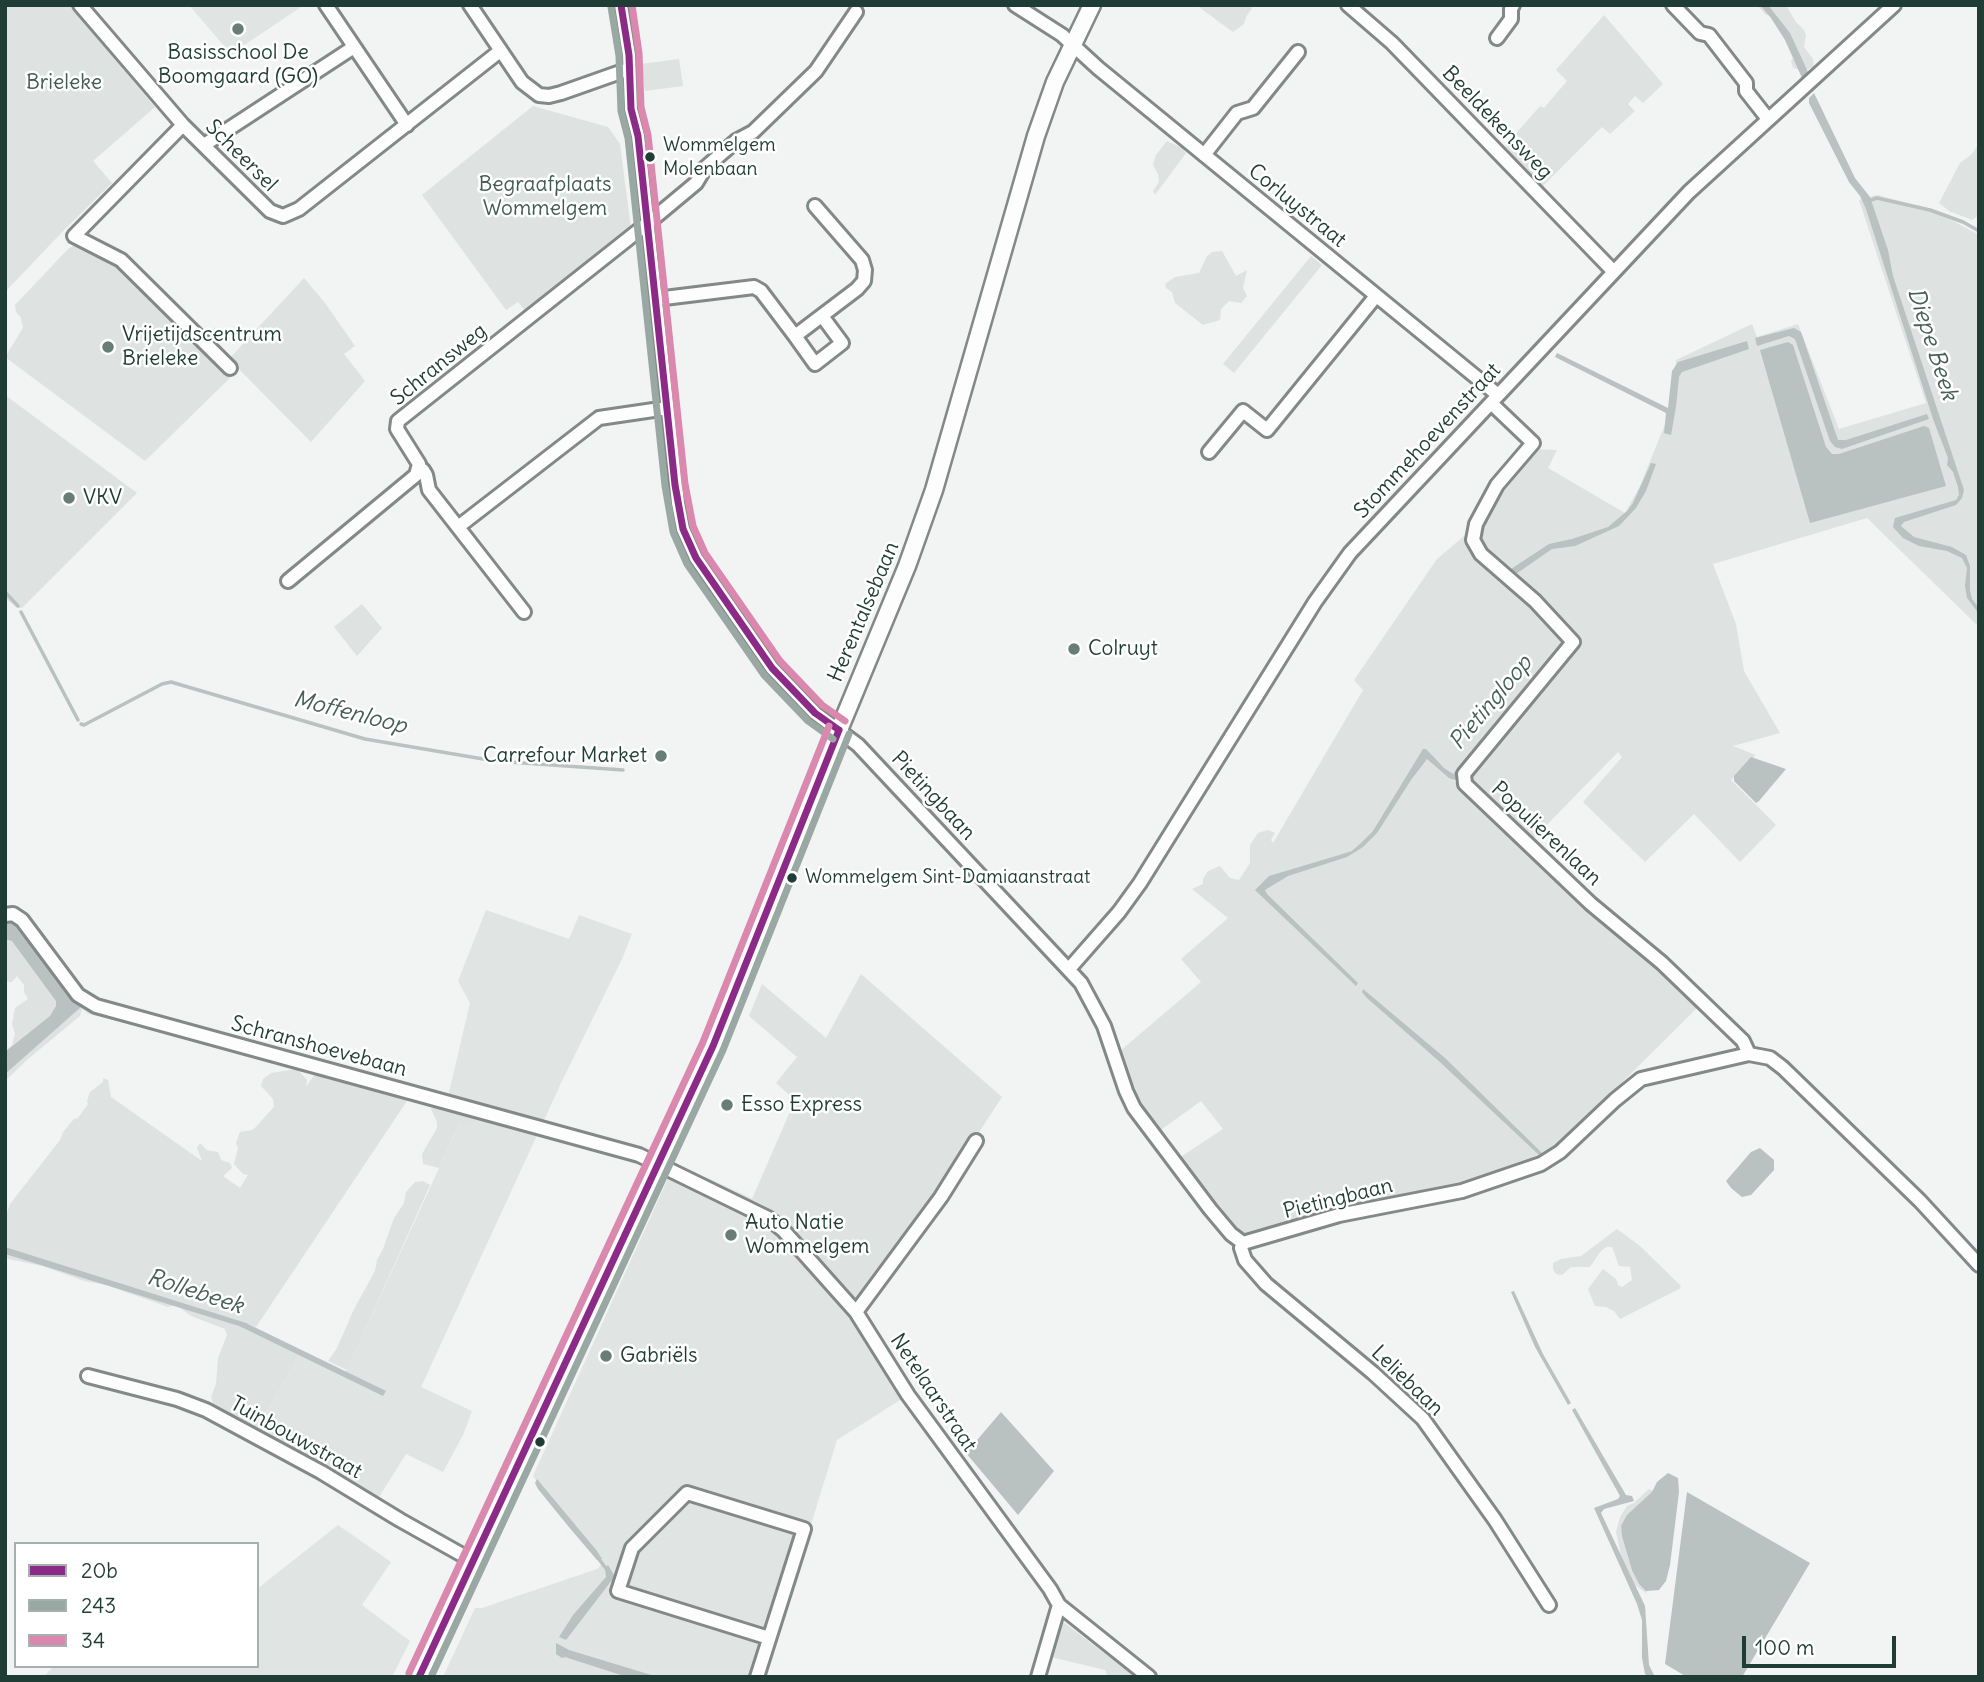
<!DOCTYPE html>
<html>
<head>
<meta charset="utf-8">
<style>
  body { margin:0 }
  #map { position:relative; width:1984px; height:1682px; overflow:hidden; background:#f2f3f3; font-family:Delius,sans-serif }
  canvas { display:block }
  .frame { position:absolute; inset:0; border:7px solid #1f3d34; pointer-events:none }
  .legend { position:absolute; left:14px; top:1542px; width:245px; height:126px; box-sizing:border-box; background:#fff; border:2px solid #a5b1ae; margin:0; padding:9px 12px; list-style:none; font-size:21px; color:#1f3d34 }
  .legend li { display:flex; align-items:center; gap:14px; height:35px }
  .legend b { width:35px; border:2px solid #a5b1ae }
  .scale { position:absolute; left:1742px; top:1636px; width:154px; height:32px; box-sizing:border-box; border:4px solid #1f3d34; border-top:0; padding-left:9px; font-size:21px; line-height:24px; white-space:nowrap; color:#1f3d34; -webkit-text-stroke:5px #fff; paint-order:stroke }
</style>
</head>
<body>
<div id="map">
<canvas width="1984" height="1682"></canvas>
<div class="frame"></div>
<ul class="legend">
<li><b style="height:9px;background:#8c2b87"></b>20b</li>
<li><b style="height:9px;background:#9aa8a4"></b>243</li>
<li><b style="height:9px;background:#db88af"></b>34</li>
</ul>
<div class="scale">100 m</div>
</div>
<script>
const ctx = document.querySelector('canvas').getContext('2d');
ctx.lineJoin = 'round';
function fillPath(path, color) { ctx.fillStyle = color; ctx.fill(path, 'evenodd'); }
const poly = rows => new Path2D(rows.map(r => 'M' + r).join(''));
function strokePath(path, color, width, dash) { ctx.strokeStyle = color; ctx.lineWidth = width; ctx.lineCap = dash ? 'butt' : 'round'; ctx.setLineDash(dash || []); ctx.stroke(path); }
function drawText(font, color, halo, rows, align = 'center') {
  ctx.font = font + ' Delius,sans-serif'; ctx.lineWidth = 5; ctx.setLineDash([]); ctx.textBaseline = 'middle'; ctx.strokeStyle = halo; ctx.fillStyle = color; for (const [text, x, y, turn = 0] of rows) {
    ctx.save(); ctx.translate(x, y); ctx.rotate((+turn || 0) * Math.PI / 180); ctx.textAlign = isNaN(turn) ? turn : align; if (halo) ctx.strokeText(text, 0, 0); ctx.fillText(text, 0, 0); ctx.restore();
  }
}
const built = poly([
  [189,5,304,5,231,54],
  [486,910,569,939,579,915,632,934,622,959,562,1081,421,1387,472,1411,463,1435,443,1472,406,1454,374,1505,254,1435,299,1355,344,1376,467,1107,447,1101,470,1003,458,981],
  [675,1163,762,1203,776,1216,856,1312,908,1395,837,1440,764,1677,443,1677,475,1608,482,1608,597,1569,602,1564,533,1476],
  [338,1525,391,1562,362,1605,410,1641,392,1677,43,1677,54,1666,257,1666,257,1589]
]);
const green = poly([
  [5,5,69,5,155,107,93,161,112,183,66,228,5,292],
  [1196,5,1254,5,1246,17,1244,24,1233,32],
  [1757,5,1789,5,1787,7,1796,22,1804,30,1806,35,1804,47,1813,59,1814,66,1805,71,1793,68,1791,61,1794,56,1783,33,1772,16,1766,15],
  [1604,15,1663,84,1643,103,1635,96,1628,104,1635,111,1610,134,1602,127,1543,186,1505,146,1540,106,1544,108,1567,81,1556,70],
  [679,59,683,86,645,91,641,64],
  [533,106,608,127,620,144,631,229,527,313,518,302,506,310,422,195],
  [1167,141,1182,148,1186,153,1155,195,1153,191,1159,182,1158,174,1153,165,1156,155],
  [1979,143,1979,215,1972,220,1949,211,1939,203,1960,163,1972,154],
  [1877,195,1931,209,1979,235,1979,627,1867,518,1713,564,1736,624,1744,671,1780,733,1733,746,1756,755,1731,780,1776,825,1740,862,1694,814,1645,862,1583,802,1622,757,1618,752,1531,841,1472,785,1469,775,1573,649,1485,553,1477,537,1495,497,1531,449,1557,450,1548,468,1625,513,1640,486,1672,407,1676,360,1752,324,1757,337,1798,324,1839,429,1926,403,1859,200],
  [76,245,81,245,125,267,232,376,145,461,5,357,23,328,21,318,16,312,15,305,69,248],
  [1222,251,1236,276,1247,270,1243,288,1247,296,1241,303,1229,301,1221,309,1220,320,1203,325,1175,303,1172,292,1166,288,1165,284,1175,277,1199,273,1207,256,1212,252],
  [1311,256,1322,265,1234,373,1223,364],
  [304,278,325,303,355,346,344,354,365,381,311,442,229,359],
  [5,395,137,493,22,608,16,607,5,598],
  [1470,531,1470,544,1568,642,1454,781,1592,912,1700,1005,1550,1154,1502,1174,1347,1207,1247,1238,1235,1230,1179,1158,1223,1129,1201,1101,1158,1132,1139,1105,1119,1052,1201,982,1181,959,1228,918,1192,889,1203,884,1203,879,1208,871,1220,866,1230,878,1239,880,1250,863,1250,845,1258,833,1268,830,1275,833,1271,840,1273,843,1363,690,1354,680,1437,559],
  [362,604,382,628,357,656,334,627],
  [5,919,14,920,83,1005,143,1024,141,1027,89,1014,82,1009,80,1016,28,1059,5,1081,5,1051,12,1045,15,1034,12,1024,15,1008,28,999,24,992,24,985,17,976,12,982,5,982],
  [861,974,1002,1097,940,1192,855,1305,851,1303,776,1216,762,1203,752,1199,795,1100,776,1083,797,1057,749,1016,762,984,826,1038],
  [297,1069,307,1080,306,1087,315,1074,411,1095,256,1327,248,1324,243,1328,299,1355,254,1435,211,1413,214,1406,211,1397,216,1384,218,1358,227,1335,225,1329,191,1316,176,1305,168,1307,106,1285,84,1281,42,1266,8,1259,5,1256,5,1218,10,1204,60,1140,63,1132,74,1119,78,1118,88,1104,87,1101,90,1092,103,1082,103,1078,108,1080,111,1097,202,1161,197,1148,200,1143,207,1150,218,1152,221,1160,230,1163,232,1168,223,1176,240,1188,248,1175,243,1174,234,1164,238,1148,236,1143,240,1132,253,1130,274,1107,273,1099,261,1086,263,1079,271,1073],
  [434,1103,476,1114,471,1125,460,1122,439,1168,423,1164,422,1154,437,1128,437,1122,431,1109],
  [423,1181,430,1185,347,1370,328,1361,337,1348,354,1309,375,1271,377,1260,383,1249,394,1218,404,1203,406,1192,415,1182],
  [1617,1229,1640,1246,1681,1286,1679,1289,1620,1319,1614,1311,1606,1307,1595,1306,1588,1289,1603,1269,1616,1279,1618,1285,1622,1287,1632,1280,1630,1267,1619,1266,1612,1247,1606,1247,1600,1252,1590,1267,1571,1267,1562,1275,1556,1274,1553,1269,1553,1263,1561,1259,1581,1256],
  [1649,1489,1655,1492,1650,1586,1646,1593,1632,1583,1622,1560,1616,1532,1620,1517,1627,1506,1634,1503],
  [1062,1621,1132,1674,1130,1677,1108,1677,1105,1670,1051,1657]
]);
const water = poly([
  [1760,5,1768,5,1790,33,1808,72,1802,78,1785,40,1771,18],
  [1814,93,1855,178,1870,197,1888,250,1893,276,1964,490,1962,498,1956,505,1904,522,1901,526,1914,537,1952,547,1966,555,1970,566,1970,590,1972,599,1979,608,1979,614,1967,598,1965,586,1967,568,1962,558,1947,551,1919,546,1903,538,1893,527,1895,518,1956,500,1959,495,1958,487,1953,472,1947,465,1948,458,1933,419,1866,209,1860,196,1849,182,1809,103,1809,98],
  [1794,328,1801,332,1838,440,1846,440,1927,414,1929,419,1842,449,1835,447,1830,441,1795,339,1789,336,1757,346,1755,338],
  [1747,341,1749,349,1682,372,1679,377,1676,407,1671,435,1664,433,1666,413,1555,357,1557,353,1668,408,1672,371,1678,362],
  [1788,342,1793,345,1826,447,1832,454,1839,454,1924,426,1929,428,1946,486,1810,523,1760,350],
  [1651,463,1656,464,1646,491,1636,508,1619,526,1575,546,1552,549,1513,576,1509,573,1511,569,1549,544,1572,539,1608,527,1627,511,1633,503],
  [1504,579,1566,638,1566,644,1455,780,1449,778,1427,759,1411,780,1377,833,1363,847,1347,857,1288,876,1265,890,1267,894,1358,983,1356,986,1255,890,1269,876,1336,856,1352,851,1362,842,1373,831,1423,749,1426,749,1444,768,1453,774,1538,673,1563,640,1505,583],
  [1751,757,1786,769,1759,801,1756,803,1734,781,1734,776],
  [5,921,16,923,42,954,81,1007,5,1074,5,1052,50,1016,56,1006,56,1001,12,941,5,939],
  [1363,989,1445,1058,1542,1153,1539,1155,1441,1063,1367,998,1362,992],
  [1760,1148,1774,1160,1774,1170,1751,1195,1742,1197,1731,1188,1726,1181,1751,1152],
  [5,1247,246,1323,386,1391,383,1396,239,1326,5,1254],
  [1514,1291,1543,1354,1571,1403,1568,1405,1535,1347,1511,1292],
  [1575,1408,1626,1495,1632,1496,1634,1501,1604,1509,1601,1513,1645,1606,1649,1665,1655,1677,1648,1677,1645,1674,1642,1658,1642,1620,1637,1604,1594,1508,1618,1499,1620,1496,1572,1410],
  [1001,1412,1054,1471,1018,1515,966,1453],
  [1668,1473,1678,1478,1679,1492,1670,1565,1666,1581,1659,1590,1646,1591,1639,1584,1632,1570,1622,1536,1621,1526,1627,1515,1652,1492,1657,1482],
  [537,1479,597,1551,602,1559,597,1560,568,1526,538,1489,535,1483],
  [1687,1492,1810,1563,1742,1677,1687,1677,1665,1664],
  [608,1565,614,1575,612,1580,566,1640,559,1637,573,1615,606,1577,605,1568],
  [556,1643,569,1650,658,1677,627,1677,565,1657,562,1658,556,1654]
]);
const stream = poly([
  [1868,201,1877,198,1930,210,1963,222,1979,231],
  [5,592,18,606],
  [21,612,78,720],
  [81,724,84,725,162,684,171,682,365,739,495,761,623,770],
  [598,1558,608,1571]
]);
const minor = poly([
  [80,5,183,125,270,211,283,216,299,209,500,51],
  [326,5,407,125],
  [470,5,522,82,539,95,549,96,561,93,629,69],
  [621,5,629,55,631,109,638,136,678,503,683,529,696,558,772,668,815,713,858,745,1081,983,1104,1026,1126,1091,1134,1108,1210,1209,1231,1234,1243,1243],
  [1015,5,1062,35,1098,68,1498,395],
  [1348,5,1392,43,1614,272],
  [1673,5,1700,33,1709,35,1746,83,1746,91,1768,119],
  [1497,38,1511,19,1511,9,1513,5],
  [183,125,74,236,121,260,230,368],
  [204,145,354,47],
  [1204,155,1237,113,1253,108,1298,52],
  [815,206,862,260,865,270,864,281,857,289,795,336,815,364,842,343,822,316],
  [656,299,754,287,761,291,795,336],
  [1491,403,1533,443,1497,485,1476,524,1473,540,1481,554,1535,601,1573,642,1464,774,1465,784,1591,904,1662,963,1743,1041,1749,1054],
  [1209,452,1243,411,1267,430,1376,296],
  [419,470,423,470,426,475,429,490,524,612],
  [458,527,599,418,667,408],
  [288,581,416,475,419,464,397,429,398,421,648,223,696,183,705,168,736,141,753,132,816,71,856,12],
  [5,915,13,914,22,920,78,995,96,1006,639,1155,768,1218,783,1230,856,1312,908,1395,1050,1589,1059,1605,1149,1677],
  [1069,969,1119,912,1140,883,1315,602,1350,553,1689,192,1894,5],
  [1243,1243,1339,1215,1462,1191,1541,1164,1560,1152,1615,1100,1641,1079,1749,1054,1770,1058,1783,1068,1920,1201,1979,1265],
  [1243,1243,1241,1248,1245,1260,1266,1284,1373,1373,1423,1419,1495,1520,1549,1605],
  [856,1312,941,1197,976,1141],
  [88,1376,177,1399,206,1410,321,1472,400,1520,473,1561],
  [757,1677,804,1529,687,1493,632,1548,618,1591,769,1638],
  [1038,1677,1059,1605]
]);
const major = poly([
  [419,1677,713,1046,839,730,907,566,934,490,1036,136,1055,82,1092,5]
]);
const bus1 = poly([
  [621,5,629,55,631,109,638,136,675,485,683,529,696,558,772,668,815,713,839,730],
  [419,1677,713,1046,839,730]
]);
const bus2 = poly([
  [611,7,619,56,621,111,628,138,665,486,673,532,687,564,764,675,808,721,833,739],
  [431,1677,723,1050,849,734]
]);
const bus3 = poly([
  [632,5,639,53,641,107,648,135,685,484,693,526,705,553,780,661,822,705,845,721],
  [409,1673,703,1042,829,726]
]);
const markers = [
  [238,29,7,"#697d77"],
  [650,157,6,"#1f3d34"],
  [108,347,7,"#697d77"],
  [69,498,7,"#697d77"],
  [1074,649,7,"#697d77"],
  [661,756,7,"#697d77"],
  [792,878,6,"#1f3d34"],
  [727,1105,7,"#697d77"],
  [731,1235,7,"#697d77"],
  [606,1356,7,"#697d77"],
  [540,1442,6,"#1f3d34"]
];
const busNames = [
  ["Wommelgem",663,146],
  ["Molenbaan",663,170],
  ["Wommelgem Sint-Damiaanstraat",805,878]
];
const poiNames = [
  ["Basisschool De",238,53,"center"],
  ["Boomgaard (GO)",238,77,"center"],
  ["Vrijetijdscentrum",122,335],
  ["Brieleke",122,359],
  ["VKV",83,498],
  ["Colruyt",1088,649],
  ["Carrefour Market",647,756,"right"],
  ["Esso Express",741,1105],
  ["Auto Natie",745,1223],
  ["Wommelgem",745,1247],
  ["Gabriëls",620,1356]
];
const parkNames = [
  ["Brieleke",64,83],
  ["Begraafplaats",545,185],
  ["Wommelgem",545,209]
];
const streetNames = [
  ["Beeldekensweg",1497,123,46],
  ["Scheersel",241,156,45],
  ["Corluystraat",1297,206,39],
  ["Schransweg",439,365,-39],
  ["Stommehoevenstraat",1428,441,-47],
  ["Herentalsebaan",864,612,-67],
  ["Pietingbaan",933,796,47],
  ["Populierenlaan",1546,834,43],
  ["Schranshoevebaan",319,1047,15],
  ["Pietingbaan",1338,1199,-14],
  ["Leliebaan",1407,1381,44],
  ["Netelaarstraat",933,1393,56],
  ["Tuinbouwstraat",296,1438,29]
];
const waterNames = [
  ["Diepe Beek",1932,344,72],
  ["Pietingloop",1491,703,-50],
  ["Moffenloop",350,713,14],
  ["Rollebeek",195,1292,18]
];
fillPath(built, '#e0e4e3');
fillPath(green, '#dee2e1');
fillPath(water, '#b9c2c0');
strokePath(stream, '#b9c2c0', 3.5);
strokePath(minor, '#838988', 18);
strokePath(major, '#838988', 21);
strokePath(minor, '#fdfdfd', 12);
strokePath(major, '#fdfdfd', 16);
strokePath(bus1, '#8c2b87', 7);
strokePath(bus2, '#9aa8a4', 7);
strokePath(bus3, '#db88af', 7);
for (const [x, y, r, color] of markers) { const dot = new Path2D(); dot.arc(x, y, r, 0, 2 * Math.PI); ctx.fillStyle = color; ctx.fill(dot); strokePath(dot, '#fff', 2.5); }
drawText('19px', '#1f3d34', '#fff', busNames, 'left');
drawText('21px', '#1f3d34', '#fff', poiNames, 'left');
drawText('21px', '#425b54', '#fff', parkNames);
drawText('21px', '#1f3d34', '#fff', streetNames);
drawText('italic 23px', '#465f57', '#fff', waterNames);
</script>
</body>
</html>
